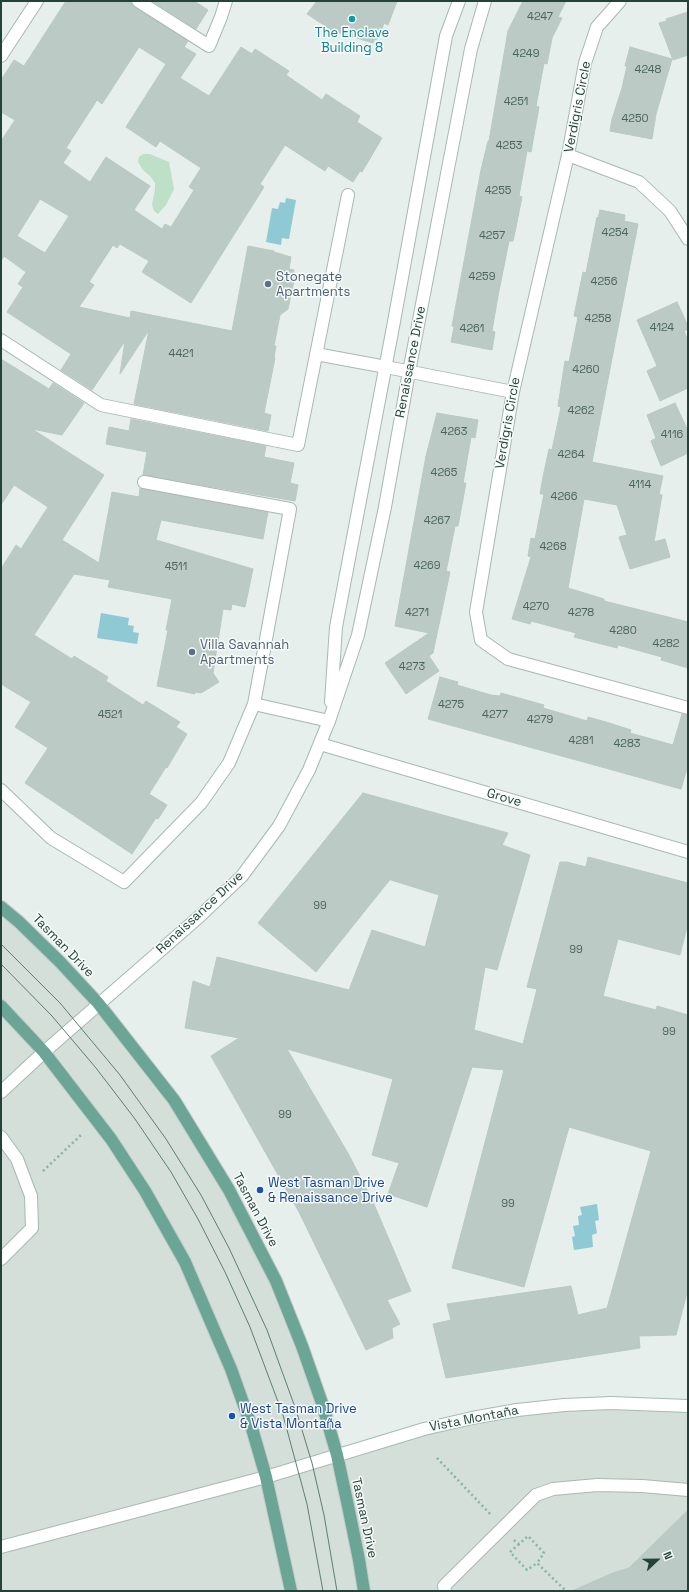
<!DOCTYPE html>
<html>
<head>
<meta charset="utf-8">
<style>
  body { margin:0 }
  #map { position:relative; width:689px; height:1592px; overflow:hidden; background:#e6efeb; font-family:"Space Grotesk",sans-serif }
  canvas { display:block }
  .frame { position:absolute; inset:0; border:2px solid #24423a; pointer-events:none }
  .north { position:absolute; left:637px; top:1540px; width:40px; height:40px; -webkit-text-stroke:3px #f7fbf9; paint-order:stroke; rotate:68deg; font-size:11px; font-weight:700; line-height:16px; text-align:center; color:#24423a }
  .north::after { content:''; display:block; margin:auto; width:14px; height:18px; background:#24423a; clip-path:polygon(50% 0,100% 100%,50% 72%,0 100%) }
</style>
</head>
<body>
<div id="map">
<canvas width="689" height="1592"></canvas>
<div class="frame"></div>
<div class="north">N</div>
</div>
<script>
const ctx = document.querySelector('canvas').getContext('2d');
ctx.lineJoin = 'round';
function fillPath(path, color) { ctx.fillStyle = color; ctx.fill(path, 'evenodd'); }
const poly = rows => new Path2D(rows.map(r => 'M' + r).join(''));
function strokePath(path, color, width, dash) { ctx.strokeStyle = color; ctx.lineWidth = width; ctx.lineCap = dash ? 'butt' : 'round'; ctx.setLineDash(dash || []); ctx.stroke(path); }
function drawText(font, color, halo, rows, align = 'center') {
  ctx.font = font + ' "Space Grotesk",sans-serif'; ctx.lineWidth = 3; ctx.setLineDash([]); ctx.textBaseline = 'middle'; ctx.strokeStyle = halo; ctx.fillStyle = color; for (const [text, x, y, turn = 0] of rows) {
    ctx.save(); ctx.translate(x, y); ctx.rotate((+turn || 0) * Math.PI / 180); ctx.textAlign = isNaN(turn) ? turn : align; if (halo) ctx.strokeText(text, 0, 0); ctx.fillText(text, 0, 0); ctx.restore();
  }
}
const built = poly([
  [1,907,98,1003,203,1145,305,1347,337,1455,440,1426,591,1403,688,1406,688,1591,1,1591]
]);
const green = poly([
  [143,154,150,154,169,162,174,189,166,205,158,214,154,211,152,205,155,189,155,183,151,177,143,170,138,162,139,157]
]);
const water = poly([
  [286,198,296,200,289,239,282,238,281,245,266,242,272,208,278,209,280,202,285,203],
  [101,613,129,618,128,625,134,626,133,632,139,633,137,644,97,638],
  [597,1204,599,1220,595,1221,597,1233,592,1235,593,1247,574,1250,572,1237,575,1236,573,1226,579,1225,578,1216,582,1215,580,1207]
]);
const building = poly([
  [66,1,131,1,134,7,188,41,184,47,196,54,180,78,209,96,241,47,252,54,255,49,289,71,286,75,322,100,326,94,360,116,357,122,382,138,362,172,360,171,353,182,328,166,325,171,285,145,260,184,264,187,191,303,142,272,149,261,120,244,117,248,113,245,89,282,94,285,79,307,130,318,131,311,232,331,248,246,274,251,274,252,291,257,289,269,294,270,293,276,295,276,288,309,280,315,274,346,276,346,274,358,275,358,264,413,271,415,268,431,134,404,149,330,120,374,125,341,92,390,61,370,71,354,7,312,23,287,18,284,26,272,4,256,1,261,1,141,15,120,1,112,1,80,14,60,24,66,66,1],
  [139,47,166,64,126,127,156,147,160,141,201,168,189,187,194,190,171,227,165,224,162,229,134,210,150,186,106,157,90,182,63,163,71,151,66,148,97,100,102,104,139,47],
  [40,199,69,216,45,253,17,236,40,199],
  [152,1,194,1,208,10,196,29,152,1],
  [317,1,397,1,388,25,384,23,380,34,376,40,375,39,373,43,330,30,330,29,307,14,317,1],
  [523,1,566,1,558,17,562,18,552,38,547,64,544,63,536,106,539,107,531,152,527,151,519,196,522,197,515,232,513,241,509,241,498,296,492,331,495,332,492,350,451,342,454,327,452,326,481,170,488,141,489,141,508,31,523,1],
  [688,12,688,55,673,60,659,23,667,21,666,19,688,12],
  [630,47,672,59,656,114,652,139,610,131,612,119,622,88,627,66,625,66,630,47],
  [600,210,625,215,624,221,638,224,592,462,663,476,659,494,662,495,654,542,665,539,670,557,630,569,619,537,627,535,617,505,584,499,568,588,604,599,604,601,688,622,688,668,661,660,662,657,618,645,617,648,574,637,576,633,531,621,530,624,512,619,531,557,528,556,531,538,535,539,544,494,540,494,543,477,549,449,552,450,561,407,558,406,565,361,569,362,578,317,574,316,583,272,586,273,597,217,598,218,600,210],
  [677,302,688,326,688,329,684,331,688,341,688,388,660,401,647,371,657,366,637,320,677,302],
  [1,359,49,389,53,383,84,403,62,435,32,429,104,475,62,540,99,563,112,492,139,497,140,488,268,512,263,539,161,520,156,540,253,569,245,607,232,604,231,610,223,609,213,673,219,682,201,693,195,692,195,694,157,686,168,630,166,630,172,599,108,587,110,580,74,574,34,635,72,659,74,656,108,677,106,681,143,705,146,701,180,722,176,727,187,734,167,768,166,767,149,794,167,805,158,819,156,818,132,854,25,783,48,748,15,727,31,702,1,684,1,569,16,545,21,549,48,507,14,485,1,505,1,359],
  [675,403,688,431,688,453,661,466,651,441,656,438,647,415,675,403],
  [437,413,478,420,475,438,471,437,463,483,466,483,458,526,455,526,448,562,446,571,450,572,433,653,429,656,439,671,406,694,385,663,429,633,395,626,426,456,437,413],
  [131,419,266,446,264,457,294,463,290,483,298,485,295,501,143,475,147,452,106,444,109,427,129,431,131,419],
  [440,677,458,682,457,685,491,695,500,696,501,693,544,705,543,708,587,721,588,717,606,722,631,730,630,733,673,745,682,714,688,715,688,765,681,789,428,719,440,677],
  [363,793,508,833,502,845,530,855,497,970,485,967,474,1030,523,1044,537,989,527,987,560,862,567,862,586,867,588,857,688,883,688,923,680,955,618,939,603,996,656,1010,657,1006,688,1015,688,1289,676,1335,639,1336,640,1348,446,1378,433,1324,451,1320,447,1304,571,1286,578,1315,607,1308,651,1151,569,1127,524,1287,452,1268,504,1070,472,1067,427,1207,388,1194,399,1163,372,1155,393,1079,287,1049,349,1155,373,1202,411,1291,387,1300,400,1324,392,1328,393,1338,366,1350,299,1212,211,1056,239,1038,185,1028,193,981,210,987,217,957,349,990,372,930,425,947,439,895,391,880,392,877,316,972,258,923,363,793],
  [688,1510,688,1591,572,1591,613,1573,629,1568,688,1510]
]);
const path = poly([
  [43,1171,81,1135],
  [437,1458,492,1516],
  [514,1540,519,1544,528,1536,544,1553,537,1563,566,1591],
  [519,1544,510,1552,527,1570,537,1563]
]);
const service = poly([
  [138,1,209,46,221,17,226,1],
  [1,56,37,1],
  [1,340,101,405,298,445,348,195],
  [316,354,386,367],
  [254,704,329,721],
  [1,790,51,838,124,882,201,803,229,763,254,704,290,509,144,482],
  [1,1092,44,1052],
  [1,1137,17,1159,31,1196,32,1228,1,1259],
  [1,1547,266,1477],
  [445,1591,444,1586,536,1495,553,1489,597,1485,642,1486,688,1490]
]);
const minor = poly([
  [620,1,597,27,585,63,568,155,513,392,476,612,481,640,508,659,688,708],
  [568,155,639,182,670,211,688,239],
  [386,367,513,392],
  [320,744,688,852]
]);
const tertiary = poly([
  [331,702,336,627,393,327,446,36,459,1],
  [44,1052,200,916,242,876,279,826,309,770,329,721,358,635,385,507,409,372,471,49,485,1]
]);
const secondary = poly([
  [266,1477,424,1429,472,1418,517,1410,564,1405,611,1403,688,1406]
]);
const primary = poly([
  [1,907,19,922,60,962,98,1003,174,1100,229,1190,276,1281,302,1346,323,1406,337,1455,348,1506,359,1560,364,1591],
  [1,1006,44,1052,111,1139,145,1191,185,1262,231,1369,251,1425,266,1477,291,1591]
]);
const tram = poly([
  [1,944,60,1003,120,1075,166,1139,201,1195,229,1248,267,1330,296,1410,312,1463,324,1515,337,1591],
  [1,964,52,1016,96,1068,135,1119,171,1172,198,1219,225,1272,250,1327,283,1415,307,1504,323,1591]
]);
const markers = [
  [352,19,4,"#0f9aa8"],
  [268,284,4,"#5c6f8a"],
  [192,652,4,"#5c6f8a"],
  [260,1190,4,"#1a4fb4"],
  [232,1416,4,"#1a4fb4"]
];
const numberNames = [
  ["4247",540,17],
  ["4249",526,54],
  ["4248",648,70],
  ["4251",516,102],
  ["4250",635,119],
  ["4253",509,146],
  ["4255",498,191],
  ["4254",615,233],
  ["4257",492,236],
  ["4259",482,277],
  ["4256",604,282],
  ["4258",598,319],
  ["4124",662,328],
  ["4261",472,329],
  ["4421",181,354],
  ["4260",586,370],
  ["4262",581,411],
  ["4263",454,432],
  ["4116",672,435],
  ["4264",571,455],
  ["4265",444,473],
  ["4114",640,485],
  ["4266",564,497],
  ["4267",437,521],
  ["4268",553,547],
  ["4269",427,566],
  ["4511",176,567],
  ["4270",536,607],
  ["4271",417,613],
  ["4278",581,613],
  ["4280",623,631],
  ["4282",666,644],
  ["4273",412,667],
  ["4275",451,705],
  ["4521",110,715],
  ["4277",495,715],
  ["4279",540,720],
  ["4281",581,741],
  ["4283",627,744],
  ["99",320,906],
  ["99",576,950],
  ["99",669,1032],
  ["99",285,1115],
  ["99",508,1204]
];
const cultureNames = [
  ["The Enclave",352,33],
  ["Building 8",352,48]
];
const streetNames = [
  ["Verdigris Circle",578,107,-79],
  ["Renaissance Drive",411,362,-79],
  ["Verdigris Circle",508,423,-80],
  ["Grove",504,798,16],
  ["Renaissance Drive",200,913,-43],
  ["Tasman Drive",63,946,46],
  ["Tasman Drive",255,1210,62],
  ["Vista Montaña",474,1419,-11],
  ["Tasman Drive",364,1518,78]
];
const serviceNames = [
  ["Stonegate",276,277],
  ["Apartments",276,292],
  ["Villa Savannah",200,645],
  ["Apartments",200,660]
];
const transitNames = [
  ["West Tasman Drive",268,1183],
  ["& Renaissance Drive",268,1198],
  ["West Tasman Drive",240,1409],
  ["& Vista Montaña",240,1424]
];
fillPath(built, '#d4dfda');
fillPath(green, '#bfe0c8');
fillPath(water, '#8ec9d4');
fillPath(building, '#bbcac4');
strokePath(building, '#b8c9c2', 1);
strokePath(service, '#a8b8b2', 14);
strokePath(minor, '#a8b8b2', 14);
strokePath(tertiary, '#a8b8b2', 14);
strokePath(secondary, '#a4bbb3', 14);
strokePath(primary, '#c2cac8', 14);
strokePath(path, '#86b3a5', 2.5, [2, 3]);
strokePath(service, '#fff', 12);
strokePath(minor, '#fff', 12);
strokePath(tertiary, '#fff', 12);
strokePath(secondary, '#fff', 12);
strokePath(primary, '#6aa596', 12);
strokePath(tram, '#5f7d75', 1);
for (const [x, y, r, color] of markers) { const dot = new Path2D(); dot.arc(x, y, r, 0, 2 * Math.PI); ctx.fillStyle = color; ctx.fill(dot); strokePath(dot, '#f7fbf9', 1.5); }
drawText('11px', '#4a645c', null, numberNames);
drawText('13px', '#0d838f', '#f7fbf9', cultureNames);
drawText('13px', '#24423a', '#f7fbf9', streetNames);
drawText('13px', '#4e5e75', '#f7fbf9', serviceNames, 'left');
drawText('13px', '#164399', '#f7fbf9', transitNames, 'left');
</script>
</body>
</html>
